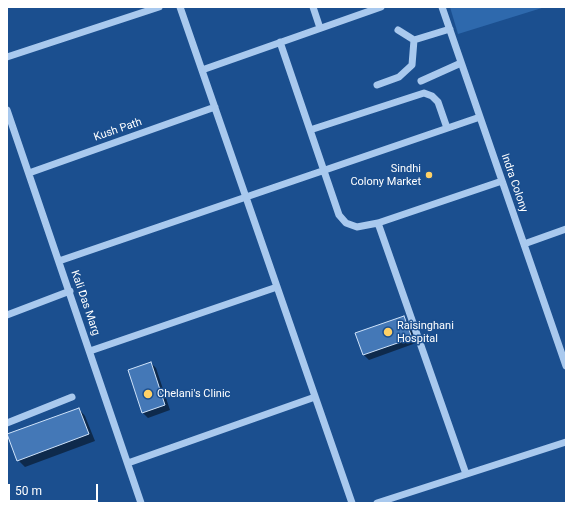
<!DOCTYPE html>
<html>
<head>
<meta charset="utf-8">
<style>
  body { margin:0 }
  #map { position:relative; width:573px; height:510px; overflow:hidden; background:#1b4f8f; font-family:Roboto,sans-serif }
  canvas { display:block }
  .frame { position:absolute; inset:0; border:8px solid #fff; pointer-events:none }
  .scale { position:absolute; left:8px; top:484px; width:90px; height:18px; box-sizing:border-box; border:2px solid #fff; border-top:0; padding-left:5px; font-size:12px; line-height:14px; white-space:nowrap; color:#fff; -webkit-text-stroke:3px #1b4f8f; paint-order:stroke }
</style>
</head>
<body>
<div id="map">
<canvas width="573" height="510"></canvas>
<div class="frame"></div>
<div class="scale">50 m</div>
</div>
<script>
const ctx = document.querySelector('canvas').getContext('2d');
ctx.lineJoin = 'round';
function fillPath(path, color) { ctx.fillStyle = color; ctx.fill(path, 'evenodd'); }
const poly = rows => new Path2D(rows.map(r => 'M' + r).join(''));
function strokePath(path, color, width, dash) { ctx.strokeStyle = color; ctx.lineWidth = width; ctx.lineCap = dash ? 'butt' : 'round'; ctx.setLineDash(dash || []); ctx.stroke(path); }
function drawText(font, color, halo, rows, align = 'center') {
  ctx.font = font + ' Roboto,sans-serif'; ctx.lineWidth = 3; ctx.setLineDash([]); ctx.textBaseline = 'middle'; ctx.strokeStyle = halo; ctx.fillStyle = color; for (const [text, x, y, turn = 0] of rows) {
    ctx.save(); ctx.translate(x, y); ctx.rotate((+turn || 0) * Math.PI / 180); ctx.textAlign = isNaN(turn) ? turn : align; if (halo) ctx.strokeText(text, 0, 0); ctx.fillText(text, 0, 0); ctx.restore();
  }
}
const green = poly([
  [450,7,545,7,458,34]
]);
const shadow = poly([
  [404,318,409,323,416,343,369,360,364,355],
  [151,363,156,368,170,410,148,418,143,413],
  [79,409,85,416,95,441,25,467,18,460]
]);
const building = poly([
  [404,316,412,338,363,355,355,333,404,316],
  [151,362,165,405,142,413,128,370,151,362],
  [79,408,89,434,17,461,7,434,79,408]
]);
const minor = poly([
  [180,7,352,503],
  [313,7,320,28],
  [442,7,566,366],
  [398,30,414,40],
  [280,42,339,215,346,223,357,227,378,223,502,181],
  [7,57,159,7],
  [202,70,381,7],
  [421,81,461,63],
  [377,85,399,77,412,65,414,40,450,29],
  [7,110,141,503],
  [310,130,424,93,432,96,438,102,447,128],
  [29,173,215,107],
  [378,223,466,474],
  [524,244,566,229],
  [59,261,480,117],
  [7,315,70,291],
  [90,351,277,287],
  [7,423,72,397],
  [128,463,315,397],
  [377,503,566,442]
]);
const markers = [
  [429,175,4,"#ffd166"],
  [388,332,5,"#ffd166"],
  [148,394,5,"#ffd166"]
];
const streetNames = [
  ["Kush Path",118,130,-19],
  ["Indra Colony",514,183,71],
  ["Kali Das Marg",85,303,71]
];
const poiNames = [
  ["Sindhi",421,169,"right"],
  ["Colony Market",421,182,"right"],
  ["Raisinghani",397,326],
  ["Hospital",397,339],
  ["Chelani's Clinic",157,394]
];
fillPath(green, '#2e69ad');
fillPath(shadow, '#0007');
fillPath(building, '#4478b7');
strokePath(building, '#cfe3fa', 1);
strokePath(minor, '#a9c9ee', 7);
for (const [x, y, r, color] of markers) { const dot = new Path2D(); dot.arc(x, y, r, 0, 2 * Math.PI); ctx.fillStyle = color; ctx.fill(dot); strokePath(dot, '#1b4f8f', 1.5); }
drawText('11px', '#fff', '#1b4f8f', streetNames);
drawText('11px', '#fff', '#1b4f8f', poiNames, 'left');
</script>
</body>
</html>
